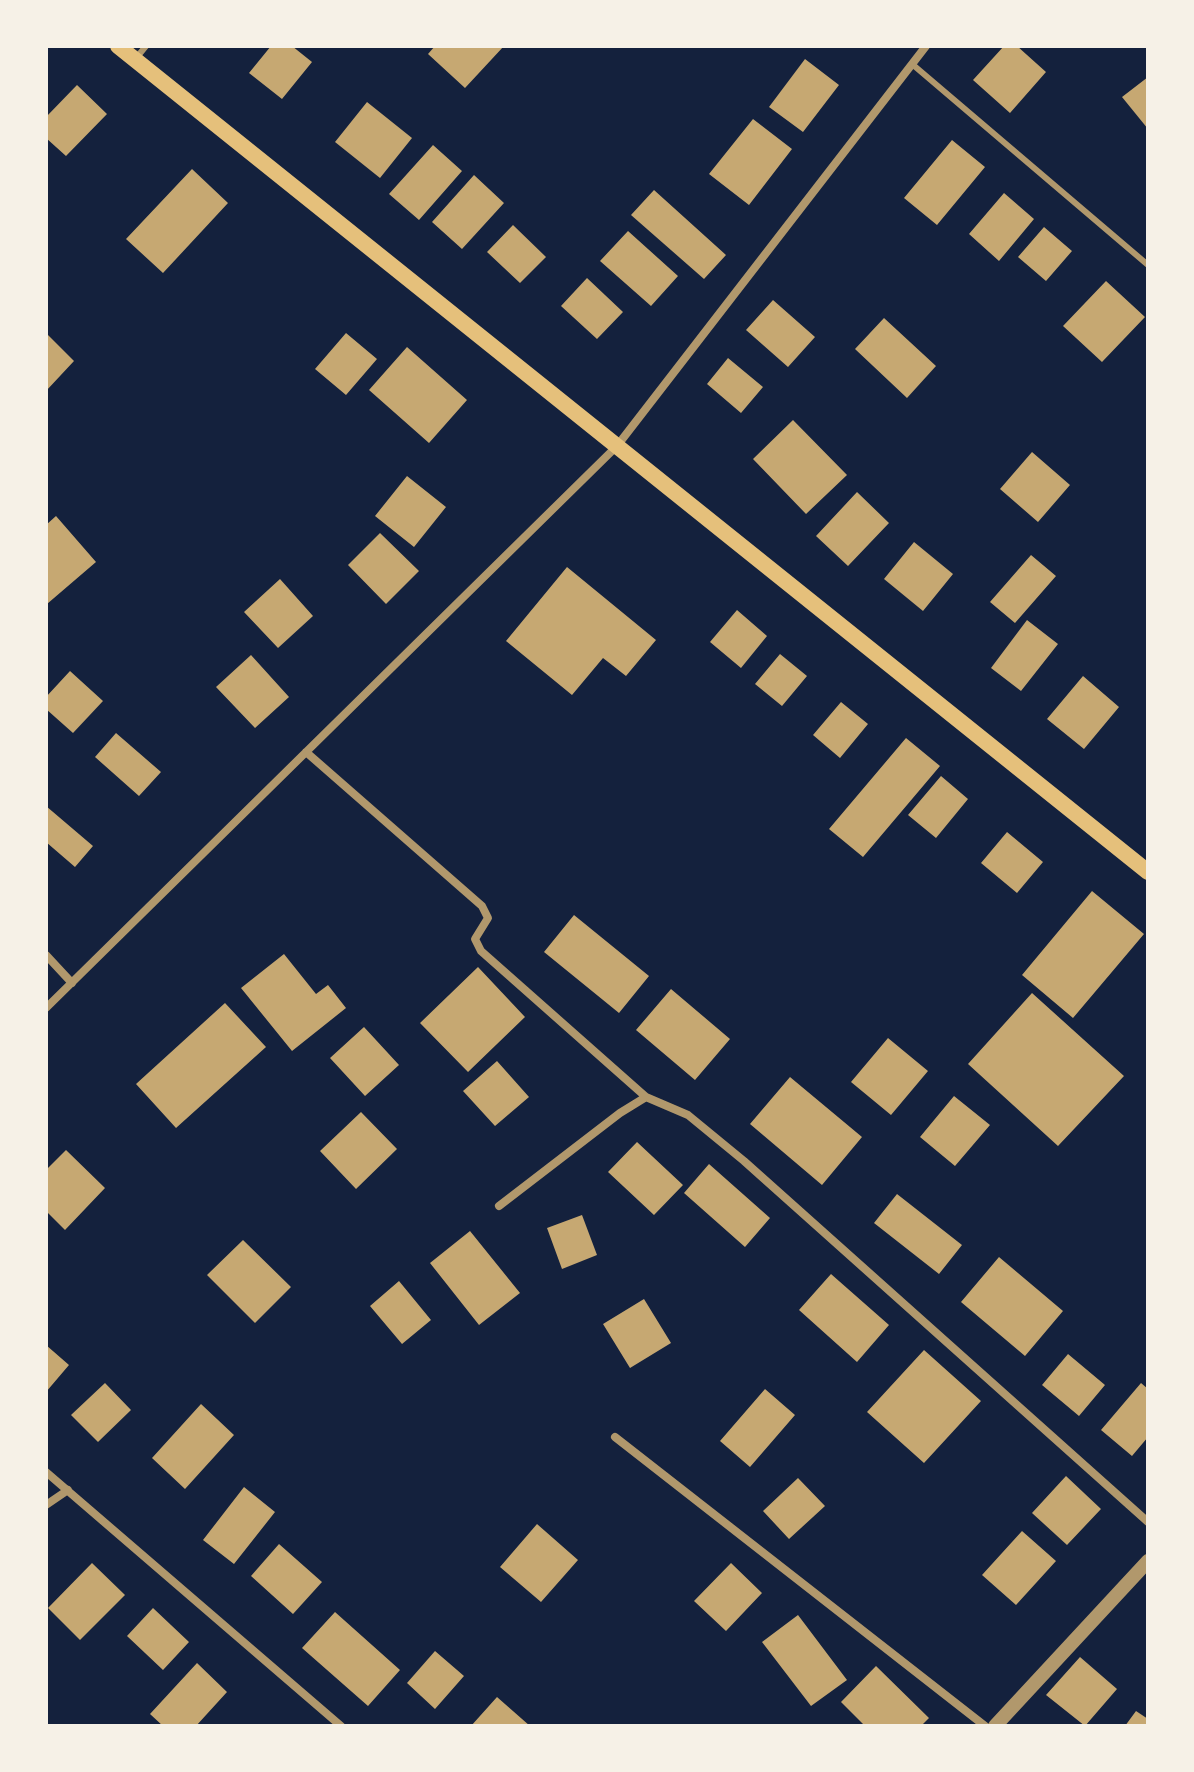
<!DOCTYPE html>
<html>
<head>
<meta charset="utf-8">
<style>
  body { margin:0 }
  #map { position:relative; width:1194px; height:1772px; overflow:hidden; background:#14213d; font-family:"Noto Sans",sans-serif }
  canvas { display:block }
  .frame { position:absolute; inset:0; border:48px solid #f6f1e7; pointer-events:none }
</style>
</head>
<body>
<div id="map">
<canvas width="1194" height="1772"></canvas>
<div class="frame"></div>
</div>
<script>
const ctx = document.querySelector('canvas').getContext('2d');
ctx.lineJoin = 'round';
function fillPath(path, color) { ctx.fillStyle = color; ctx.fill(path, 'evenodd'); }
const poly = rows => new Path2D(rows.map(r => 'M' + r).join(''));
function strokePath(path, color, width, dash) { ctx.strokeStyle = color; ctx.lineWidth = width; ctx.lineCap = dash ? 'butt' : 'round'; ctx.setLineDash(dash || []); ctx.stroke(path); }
const building = poly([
  [271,46,292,46,312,62,282,99,249,73],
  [435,46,504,46,465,88,428,54],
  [1004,46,1017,46,1046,72,1010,113,973,80],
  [805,59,839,85,803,132,769,107],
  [1148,77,1148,129,1122,97],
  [77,85,107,114,66,156,46,138,46,117],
  [367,102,412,138,380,178,335,142],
  [753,119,792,149,749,205,709,174],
  [952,140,985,167,937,225,904,198],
  [433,145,462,171,419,220,389,194],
  [192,169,228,203,163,273,126,239],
  [474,175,504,203,462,249,432,222],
  [654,190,726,255,704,279,631,215],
  [1004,193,1034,219,999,261,969,234],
  [513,225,546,257,520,283,487,252],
  [1044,227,1072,251,1046,281,1018,257],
  [628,231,678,276,651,306,600,261],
  [587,278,623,312,597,339,561,306],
  [1106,281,1145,317,1102,362,1063,326],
  [773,300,815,337,788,367,746,330],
  [884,318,936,366,907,398,855,349],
  [46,333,74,361,46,391],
  [346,333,377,359,346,395,315,369],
  [407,347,467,400,429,443,369,390],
  [728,358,763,387,741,413,707,384],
  [793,420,847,475,806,514,753,459],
  [1032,452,1070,485,1038,522,1000,489],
  [407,476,446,507,414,547,375,516],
  [857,492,889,523,848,566,816,536],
  [56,516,96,562,47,604,46,525],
  [380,533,419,571,386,604,348,565],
  [914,542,953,574,923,611,884,579],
  [1031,555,1056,576,1015,623,990,602],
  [567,567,656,640,626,676,603,658,572,695,506,641],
  [280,579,313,616,278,648,244,612],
  [737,610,767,636,741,668,710,642],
  [1027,620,1058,644,1021,691,991,668],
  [780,654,807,676,782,706,755,684],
  [251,655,289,697,255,728,216,687],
  [70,671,103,701,73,733,46,709,46,697],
  [1083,676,1119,707,1084,749,1047,719],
  [841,702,868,724,840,758,813,735],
  [116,733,161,772,139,796,95,757],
  [906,738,940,766,863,857,829,829],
  [941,776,968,799,936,838,908,815],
  [46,806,93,846,75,867,46,842],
  [1007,832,1043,862,1017,893,981,863],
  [1092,891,1144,934,1073,1018,1022,975],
  [574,915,649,976,619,1013,544,952],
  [284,954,316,994,328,985,346,1008,292,1051,241,988],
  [478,967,525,1017,468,1072,420,1023],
  [671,989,730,1039,695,1080,636,1030],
  [1032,993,1124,1076,1058,1146,968,1064],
  [225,1003,266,1047,176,1128,136,1084],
  [364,1027,399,1065,365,1096,330,1058],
  [888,1038,928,1071,891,1115,851,1082],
  [497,1061,529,1097,495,1126,463,1091],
  [790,1077,862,1137,822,1185,750,1124],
  [954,1096,990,1125,955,1166,920,1137],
  [361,1112,397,1149,356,1189,320,1151],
  [637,1142,683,1185,654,1215,608,1172],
  [66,1150,105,1188,65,1230,46,1211,46,1170],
  [709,1164,770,1218,745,1247,684,1193],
  [897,1194,962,1245,939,1274,874,1223],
  [582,1215,597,1255,562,1269,547,1228],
  [470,1231,520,1293,479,1325,430,1263],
  [243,1240,291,1287,255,1323,207,1275],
  [999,1257,1063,1311,1025,1356,961,1302],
  [831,1274,889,1325,857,1362,799,1310],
  [399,1281,431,1320,402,1344,370,1306],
  [644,1299,671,1343,630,1368,603,1324],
  [46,1345,69,1365,46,1392],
  [924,1350,981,1401,924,1463,867,1412],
  [1068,1354,1105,1385,1079,1416,1042,1385],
  [105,1383,131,1410,98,1442,71,1415],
  [1141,1383,1148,1389,1148,1437,1132,1456,1101,1430],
  [765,1389,795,1415,750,1467,720,1441],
  [201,1404,234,1435,185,1489,152,1458],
  [1066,1476,1101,1509,1067,1545,1032,1513],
  [798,1478,825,1506,789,1539,763,1511],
  [244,1487,275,1512,234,1564,203,1540],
  [537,1524,578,1560,541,1602,500,1567],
  [1022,1531,1056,1561,1016,1605,982,1575],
  [279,1544,322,1582,293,1614,251,1576],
  [92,1563,125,1595,80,1640,48,1608],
  [731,1563,762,1593,726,1631,694,1601],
  [153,1608,189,1642,163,1670,127,1636],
  [335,1612,400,1670,368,1706,302,1648],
  [798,1615,847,1680,811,1706,762,1642],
  [435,1651,464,1676,435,1709,407,1683],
  [1080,1657,1117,1689,1085,1726,1046,1695],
  [197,1663,227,1692,196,1726,163,1726,150,1714],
  [876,1666,929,1718,921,1726,865,1726,841,1702],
  [497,1697,530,1726,471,1726],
  [1136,1711,1148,1719,1148,1726,1125,1726]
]);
const service = poly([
  [137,57,146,46],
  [912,64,1148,265]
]);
const minor = poly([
  [306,752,482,906,488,918,475,939,481,951,646,1097,688,1115,744,1161,1148,1522],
  [46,955,72,983],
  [46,1008,617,446,926,46],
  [499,1206,620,1113,646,1097],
  [615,1437,985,1726],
  [46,1472,341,1726],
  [46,1505,68,1490]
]);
const tertiary = poly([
  [995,1726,1148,1561]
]);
const secondary = poly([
  [118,46,1148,872]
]);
fillPath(building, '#c6a872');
strokePath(service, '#b1986c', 6);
strokePath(minor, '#b1986c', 8);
strokePath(tertiary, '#b1986c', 14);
strokePath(secondary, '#e5c07b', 16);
</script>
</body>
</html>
